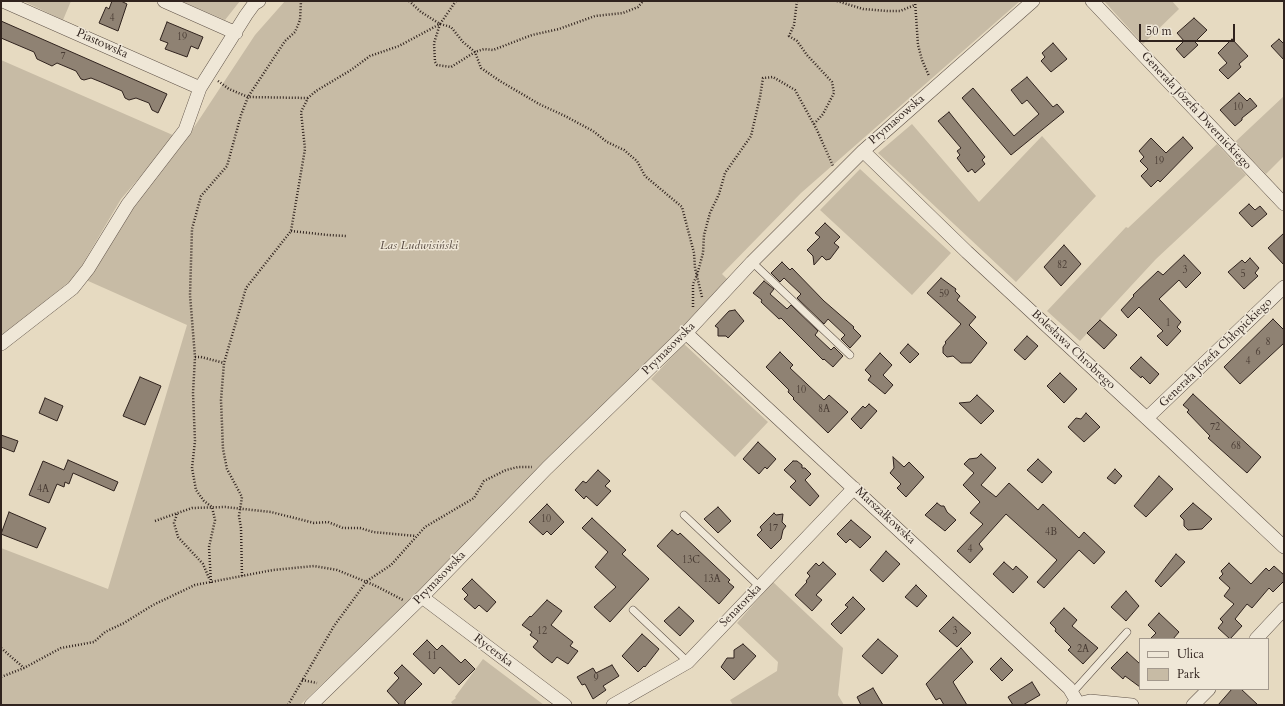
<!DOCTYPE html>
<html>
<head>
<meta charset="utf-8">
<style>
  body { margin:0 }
  #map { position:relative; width:1285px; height:706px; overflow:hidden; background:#e6dac1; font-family:Cardo,serif }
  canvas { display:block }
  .frame { position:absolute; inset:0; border:2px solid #30231e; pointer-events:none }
  .legend { position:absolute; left:1139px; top:638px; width:130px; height:52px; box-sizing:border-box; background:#efe7d7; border:1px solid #a3998d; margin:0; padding:5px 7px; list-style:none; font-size:12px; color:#30231e }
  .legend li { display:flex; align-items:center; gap:8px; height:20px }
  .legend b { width:20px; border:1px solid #a3998d }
  .scale { position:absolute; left:1139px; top:24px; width:96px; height:18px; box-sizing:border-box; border:2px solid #30231e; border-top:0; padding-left:5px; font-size:12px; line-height:14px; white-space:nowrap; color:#30231e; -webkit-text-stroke:3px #efe7d7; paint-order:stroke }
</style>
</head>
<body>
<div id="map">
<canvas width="1285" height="706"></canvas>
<div class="frame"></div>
<ul class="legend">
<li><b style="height:5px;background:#efe7d7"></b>Ulica</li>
<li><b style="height:11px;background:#c7bba5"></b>Park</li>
</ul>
<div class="scale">50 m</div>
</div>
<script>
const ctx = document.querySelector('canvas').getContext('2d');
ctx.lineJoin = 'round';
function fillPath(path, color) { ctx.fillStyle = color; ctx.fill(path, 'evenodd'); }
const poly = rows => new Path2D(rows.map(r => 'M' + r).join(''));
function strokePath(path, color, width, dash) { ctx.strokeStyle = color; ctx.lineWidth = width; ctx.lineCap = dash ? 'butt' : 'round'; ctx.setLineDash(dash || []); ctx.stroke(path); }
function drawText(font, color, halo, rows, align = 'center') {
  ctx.font = font + ' Cardo,serif'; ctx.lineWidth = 3; ctx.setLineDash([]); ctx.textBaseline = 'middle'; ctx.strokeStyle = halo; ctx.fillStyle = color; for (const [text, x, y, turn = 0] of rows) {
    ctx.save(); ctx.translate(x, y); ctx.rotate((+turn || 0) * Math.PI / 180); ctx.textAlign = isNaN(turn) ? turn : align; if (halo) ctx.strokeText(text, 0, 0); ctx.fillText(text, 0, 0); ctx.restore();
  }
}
const green = poly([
  [23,1,71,1,63,20],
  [181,1,240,1,225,20],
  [285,1,1020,1,801,193,722,274,730,282,420,591,300,705,1,705,1,548,108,589,187,325,86,280,133,204,185,141,255,35],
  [1104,1,1172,1,1179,9,1143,44],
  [1,60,175,136,121,199,75,277,1,337],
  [1284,96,1284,156,1266,174,1235,142],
  [912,124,979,202,1042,136,1096,196,1016,282,878,153],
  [1217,144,1246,175,1156,259,1080,341,1047,311,1126,227,1128,228],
  [860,169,951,253,912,295,820,210],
  [684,344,768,422,735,457,651,379],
  [773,582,843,648,838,695,844,705,733,705,730,700,777,671,778,662,737,623],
  [483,659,544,705,453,705,451,702,456,698,455,697]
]);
const building = poly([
  [112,1,121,1,127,4,118,31,99,23,106,7,109,9,112,1],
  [1194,18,1207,30,1195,42,1198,45,1184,58,1176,49,1184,41,1177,33,1194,18],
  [1,21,167,94,158,113,152,110,149,103,136,98,129,100,125,98,122,91,101,82,91,78,84,80,81,79,76,71,57,63,52,66,37,59,34,52,1,38,1,21],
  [167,22,203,37,198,49,191,46,187,57,165,49,168,43,160,40,167,22],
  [1232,39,1248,56,1239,64,1241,67,1228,79,1219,70,1227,63,1218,53,1232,39],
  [1279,39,1284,44,1284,60,1271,46,1279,39],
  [1053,43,1067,59,1051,72,1041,61,1045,57,1042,53,1053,43],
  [1027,77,1053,107,1057,104,1064,112,1011,155,962,98,973,88,1014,136,1039,114,1027,100,1022,104,1011,90,1027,77],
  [1239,93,1247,101,1250,98,1257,106,1242,118,1242,120,1235,126,1220,110,1239,93],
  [949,112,985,157,982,160,985,164,975,173,972,169,968,172,957,158,960,155,957,151,961,148,938,121,949,112],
  [1183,137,1193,148,1160,182,1158,180,1151,187,1141,176,1148,169,1140,161,1144,157,1139,151,1151,138,1166,153,1183,137],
  [1249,204,1255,210,1260,206,1267,214,1252,227,1239,213,1249,204],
  [825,223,840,237,834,243,839,247,830,259,826,260,822,256,814,265,813,256,807,250,820,237,815,233,825,223],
  [1284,233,1284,265,1268,248,1284,233],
  [1064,245,1081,264,1061,286,1044,267,1064,245],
  [1184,255,1201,273,1186,288,1179,280,1159,299,1181,322,1177,327,1181,331,1167,346,1157,336,1163,331,1139,307,1128,318,1121,310,1134,296,1133,295,1158,271,1163,275,1184,255],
  [1250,258,1259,268,1255,273,1258,276,1244,289,1228,272,1242,260,1245,263,1250,258],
  [782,262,790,270,792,268,824,301,854,327,853,328,861,336,850,348,841,339,845,335,828,319,824,324,797,298,801,294,784,278,780,282,771,273,782,262],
  [941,278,956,289,955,291,960,296,957,300,976,317,969,325,987,343,971,363,961,363,953,356,947,357,943,353,943,347,946,343,945,342,961,324,927,293,941,278],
  [764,281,774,289,770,294,787,309,791,305,818,331,815,335,831,350,834,347,843,356,833,367,824,359,823,360,781,318,779,319,761,302,762,300,753,293,764,281],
  [735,310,744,321,728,338,726,336,718,336,718,328,715,326,729,311,735,310],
  [1273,319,1284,330,1284,343,1240,384,1224,367,1273,319],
  [1100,320,1117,335,1104,349,1087,333,1100,320],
  [1027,336,1038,346,1025,360,1014,350,1027,336],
  [908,344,919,354,910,363,900,353,908,344],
  [780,352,793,365,790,368,824,400,829,395,848,412,828,433,793,399,794,398,788,392,789,390,766,367,780,352],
  [880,353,892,365,883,375,893,385,885,394,868,380,871,376,865,370,880,353],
  [1141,357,1159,374,1150,384,1142,376,1141,378,1130,368,1141,357],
  [1060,373,1077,389,1064,403,1047,386,1060,373],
  [140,377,161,386,145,425,123,416,140,377],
  [1193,394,1261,457,1247,473,1208,438,1210,436,1187,412,1189,410,1183,405,1193,394],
  [977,395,994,411,981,424,959,403,970,402,977,395],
  [45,398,63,406,57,421,39,413,45,398],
  [869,404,877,411,861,429,851,419,863,406,865,408,869,404],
  [1086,413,1100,427,1084,442,1068,427,1076,418,1081,419,1086,413],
  [1,435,18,441,14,452,1,447,1,435],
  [758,442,776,459,767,469,765,467,759,474,743,459,758,442],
  [981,454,996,468,981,485,996,497,1009,483,1038,510,1043,504,1079,538,1084,532,1105,552,1094,564,1079,550,1044,588,1037,582,1057,560,1006,514,979,544,983,549,970,563,957,551,983,524,970,513,980,502,963,485,974,473,964,464,969,459,977,458,981,454],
  [893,457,904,467,909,462,924,477,906,497,897,488,901,484,890,473,894,468,893,457],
  [1038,459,1052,472,1042,483,1027,470,1038,459],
  [68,460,118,482,114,491,73,473,69,484,65,482,64,487,57,484,49,503,29,495,43,461,64,470,68,460],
  [793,461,797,461,802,465,802,468,805,468,811,474,805,480,819,496,810,506,790,487,796,481,784,470,793,461],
  [1115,469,1122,476,1115,484,1107,478,1115,469],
  [598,470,610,481,605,486,611,491,597,506,586,496,584,499,575,490,583,481,586,483,598,470],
  [1159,476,1173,489,1146,517,1134,506,1159,476],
  [937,503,941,506,944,506,947,512,956,520,945,531,925,515,937,503],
  [1193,503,1212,519,1202,529,1188,530,1184,526,1184,520,1180,516,1193,503],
  [547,504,564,522,551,535,547,531,543,535,529,522,547,504],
  [718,507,731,521,718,533,704,519,718,507],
  [9,512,46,528,37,548,1,534,9,512],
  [774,513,776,515,783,514,782,522,786,526,783,530,781,539,771,549,757,535,762,530,760,527,774,513],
  [592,518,626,550,622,554,649,579,610,622,594,607,616,587,595,567,608,552,582,528,592,518],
  [851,520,871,537,860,548,850,539,846,543,837,534,851,520],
  [672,530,678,535,680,533,730,580,728,582,734,587,719,604,657,546,672,530],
  [886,551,900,564,883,582,870,570,886,551],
  [1176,554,1185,562,1161,587,1155,581,1176,554],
  [823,562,836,574,816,595,822,600,812,611,795,595,807,582,806,581,810,576,807,573,816,563,819,566,823,562],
  [1004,562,1013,570,1016,566,1028,577,1013,593,993,574,1004,562],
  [1229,563,1251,584,1266,568,1269,571,1274,566,1284,575,1284,581,1273,592,1269,588,1252,608,1247,604,1235,619,1242,626,1230,639,1218,628,1223,622,1220,619,1234,604,1224,596,1230,588,1219,578,1223,574,1221,571,1229,563],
  [472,579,496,602,487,612,479,605,475,609,464,599,468,595,462,589,472,579],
  [916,585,927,596,917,607,905,597,916,585],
  [1126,591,1139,606,1126,621,1111,607,1126,591],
  [853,597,865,609,841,634,831,624,848,607,845,605,853,597],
  [547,600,562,611,551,625,573,642,570,646,578,651,568,664,557,657,552,663,543,656,533,647,538,641,530,635,532,632,522,625,530,616,531,617,547,600],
  [679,607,694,621,680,636,664,621,679,607],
  [1064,608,1077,620,1072,626,1098,648,1083,664,1068,650,1071,647,1055,631,1056,629,1050,623,1064,608],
  [1159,613,1179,632,1173,639,1150,639,1156,633,1148,625,1159,613],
  [953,617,971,633,957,647,939,631,953,617],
  [642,634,659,649,645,667,644,666,638,672,622,656,642,634],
  [878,639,898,656,882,674,862,656,878,639],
  [427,640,437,650,442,645,461,663,465,659,475,669,459,685,440,667,434,674,413,654,427,640],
  [743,644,756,656,734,680,721,667,727,658,734,658,734,650,743,644],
  [961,648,973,662,953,682,967,705,944,705,940,698,936,700,926,684,961,648],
  [1127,652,1140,664,1140,687,1125,676,1123,679,1111,668,1127,652],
  [1001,658,1013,670,1002,681,990,669,1001,658],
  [402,665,422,684,405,701,405,705,400,705,387,691,399,678,394,673,402,665],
  [612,665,619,676,603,686,606,690,593,699,585,684,582,685,577,677,593,668,596,673,612,665],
  [1032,682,1040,695,1023,705,1013,705,1008,697,1032,682],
  [873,688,883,705,861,705,857,697,873,688],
  [1232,689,1241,689,1258,705,1218,705,1232,689]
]);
const path = poly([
  [409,1,421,12,440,24,451,27,463,42,475,52,481,68,500,81,539,104,565,116,593,131,607,142,624,150,637,161,645,176,682,207,694,253,695,268,702,297],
  [797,1,794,25,789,36,797,41,807,55,832,82,834,93,823,114,814,124],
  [837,1,863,9,888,11,900,11,915,5],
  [915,1,918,45,922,60,929,76],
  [440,24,434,43,435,62,437,65,451,67,475,52,484,49,493,50,532,35,559,29,595,16,623,13,638,7,643,1],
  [218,81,229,89,248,97,308,98],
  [291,231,328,235,346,236],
  [693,307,693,284,697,275,703,253,704,235,710,213,719,194,725,173,751,136,760,97,763,78,773,77,795,90,817,130,833,166],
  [195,357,201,357,224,363],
  [177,514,174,523,178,537,203,564,209,578],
  [155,521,192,508,225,507,271,512,314,523,328,522,343,528,360,528,373,532,416,536],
  [242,576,241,528,239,516,242,497,227,469,223,449,221,400,224,363,246,288,291,231,305,149,301,112,308,98,316,91,351,70,370,56,399,46,440,24,456,1],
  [211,583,209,547,215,520,212,507,204,501,196,490,192,468,195,441,193,393,195,357,190,295,192,229,201,196,227,166,241,115,248,97,285,41,295,32,300,20,301,1],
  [1,648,24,668],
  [1,677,24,668,61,648,94,642,105,632,124,623,153,605,195,585,273,570,314,566,337,570,374,585,403,600],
  [302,680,317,683],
  [288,705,334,626,367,581,391,565,425,527,474,498,484,481,506,470,518,467,532,467]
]);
const service = poly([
  [752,262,850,355],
  [684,515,760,587],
  [633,610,688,662],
  [1073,692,1127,632]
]);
const minor = poly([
  [3,1,200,88],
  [164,1,236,33],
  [1092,1,1284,204],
  [863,151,967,252,1168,438,1284,547],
  [686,333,1069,688,1078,703],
  [1,344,73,288,88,269,128,204,185,130,200,88,246,15,254,4,259,1],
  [1147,418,1284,287],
  [422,597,565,705],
  [1256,639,1284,609],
  [311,705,422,597,547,468,686,333,752,262,863,151,1033,1],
  [613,705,688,662,854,488],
  [1073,705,1090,701,1132,705],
  [1193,705,1209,689]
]);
const numberNames = [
  ["4",112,19],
  ["19",182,38],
  ["7",63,57],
  ["10",1238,108],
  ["19",1159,162],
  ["82",1062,266],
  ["3",1185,271],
  ["5",1243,275],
  ["59",944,295],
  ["1",1168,324],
  ["8",1268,343],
  ["6",1258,353],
  ["4",1248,362],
  ["10",801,391],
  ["8A",824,410],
  ["72",1215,428],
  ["68",1236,447],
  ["4A",43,490],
  ["10",546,520],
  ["17",773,529],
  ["4B",1051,533],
  ["4",970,550],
  ["13C",691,561],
  ["13A",712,580],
  ["12",542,632],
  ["3",955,632],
  ["2A",1083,650],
  ["11",432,657],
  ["9",596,679]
];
const streetNames = [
  ["Piastowska",102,44,24],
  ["Generała Józefa Dwernickiego",1196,111,47],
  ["Prymasowska",897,120,-41],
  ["Prymasowska",669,349,-45],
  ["Bolesława Chrobrego",1073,350,43],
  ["Generała Józefa Chłopickiego",1216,353,-44],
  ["Marszałkowska",885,516,43],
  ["Prymasowska",440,578,-46],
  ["Senatorska",741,606,-46],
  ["Rycerska",493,651,37]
];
const parkNames = [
  ["Las Ludwisiński",419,246]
];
fillPath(green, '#c7bba5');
fillPath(building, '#8f8273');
strokePath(building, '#30231e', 1);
strokePath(service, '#5e5147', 8);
strokePath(minor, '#5e5147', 14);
strokePath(path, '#30231e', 2.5, [1, 2]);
strokePath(service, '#efe7d7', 7);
strokePath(minor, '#efe7d7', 13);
drawText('10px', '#483b33', null, numberNames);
drawText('12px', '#30231e', '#efe7d7', streetNames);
drawText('italic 12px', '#564940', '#efe7d7', parkNames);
</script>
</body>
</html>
